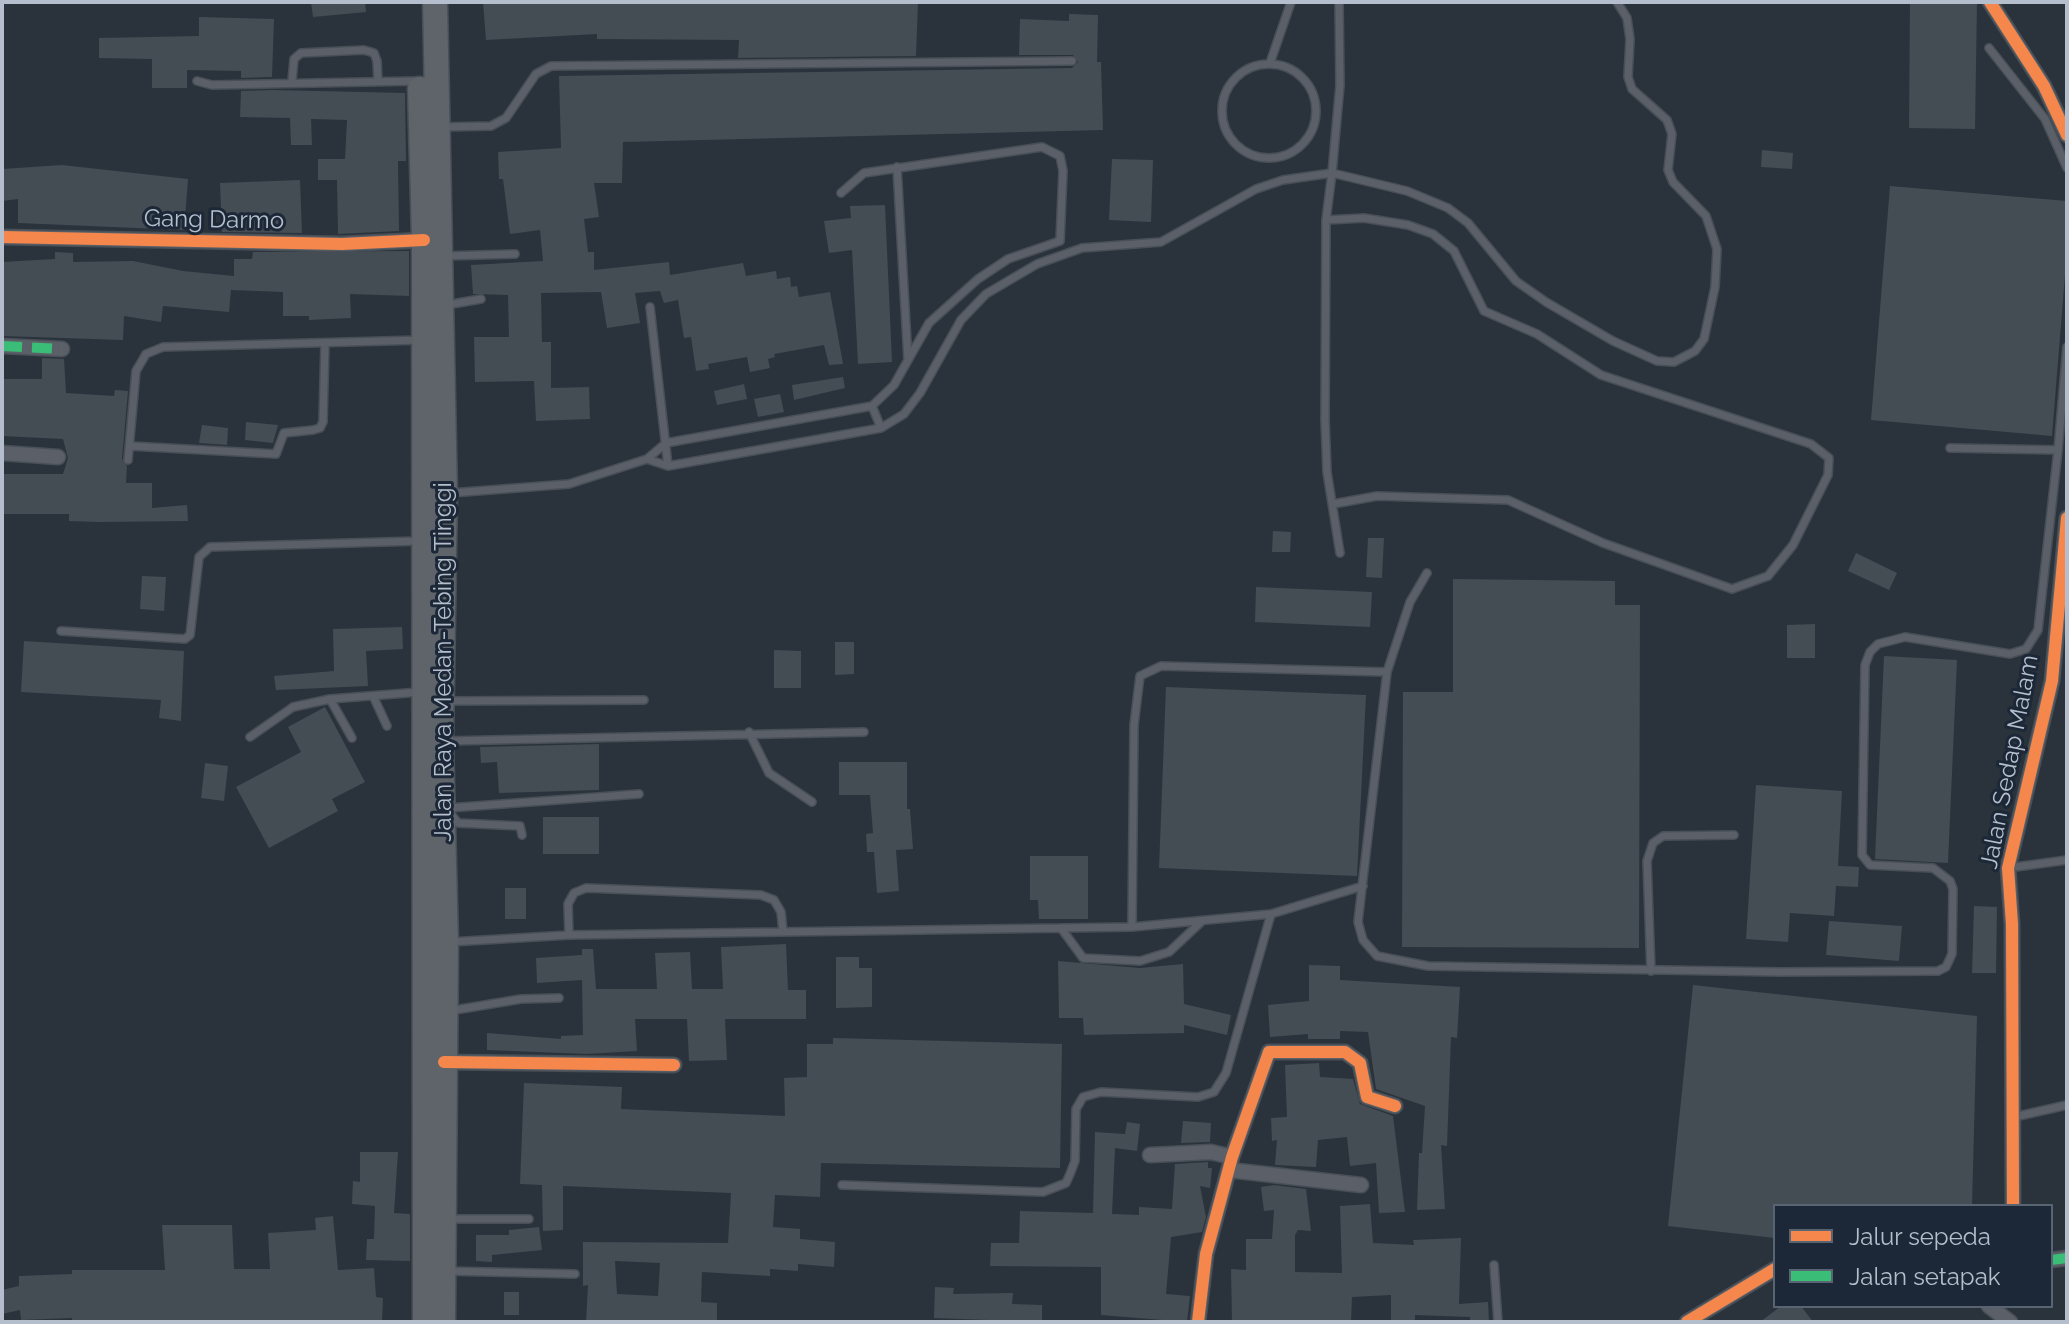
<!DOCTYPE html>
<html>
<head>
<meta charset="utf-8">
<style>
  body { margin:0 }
  #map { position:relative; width:2069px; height:1324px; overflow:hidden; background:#2a333c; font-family:Raleway,sans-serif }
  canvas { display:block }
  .frame { position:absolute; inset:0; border:4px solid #b4becc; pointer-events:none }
  .legend { position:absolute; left:1773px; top:1204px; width:280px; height:104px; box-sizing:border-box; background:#1c2837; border:2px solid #596473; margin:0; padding:10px 14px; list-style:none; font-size:24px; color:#b4becc }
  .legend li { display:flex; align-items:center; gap:16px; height:40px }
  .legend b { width:40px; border:2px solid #596473 }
</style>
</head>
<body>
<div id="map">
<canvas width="2069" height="1324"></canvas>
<div class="frame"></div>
<ul class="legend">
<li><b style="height:10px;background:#f5874c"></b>Jalur sepeda</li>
<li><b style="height:10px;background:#3abd76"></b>Jalan setapak</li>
</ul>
</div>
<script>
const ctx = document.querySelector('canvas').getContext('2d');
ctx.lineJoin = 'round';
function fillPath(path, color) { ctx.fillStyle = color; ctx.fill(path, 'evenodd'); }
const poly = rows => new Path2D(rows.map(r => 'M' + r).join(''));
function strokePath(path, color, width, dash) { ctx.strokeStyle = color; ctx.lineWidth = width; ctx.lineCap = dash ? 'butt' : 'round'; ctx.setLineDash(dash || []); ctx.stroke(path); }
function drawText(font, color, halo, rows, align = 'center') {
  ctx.font = font + ' Raleway,sans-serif'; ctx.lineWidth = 6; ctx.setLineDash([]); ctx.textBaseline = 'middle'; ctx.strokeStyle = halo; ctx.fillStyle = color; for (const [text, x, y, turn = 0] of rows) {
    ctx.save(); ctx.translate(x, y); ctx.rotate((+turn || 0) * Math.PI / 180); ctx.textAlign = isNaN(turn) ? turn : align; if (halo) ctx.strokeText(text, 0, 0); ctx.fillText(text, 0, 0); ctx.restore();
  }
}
const building = poly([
  [311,2,365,2,366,12,313,17],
  [483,2,918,2,916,56,738,58,739,40,597,39,597,34,486,40],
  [1910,2,1977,2,1975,129,1909,128],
  [1069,14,1098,15,1097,62,1101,62,1103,130,623,142,622,183,594,183,599,217,584,219,588,252,594,252,594,270,669,262,670,275,743,263,746,276,776,271,777,279,790,277,791,287,797,286,799,297,830,292,843,364,829,365,824,345,774,354,775,357,768,359,770,368,750,372,747,357,708,364,709,369,696,371,691,337,684,338,678,300,664,303,660,291,635,293,640,323,607,328,601,292,541,293,542,342,551,342,551,388,589,387,590,419,536,421,534,381,475,382,474,337,509,337,508,295,473,294,471,265,543,261,540,230,510,234,503,179,499,179,498,152,561,148,559,76,1072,68,1078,62,1073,55,1019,55,1020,19,1069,21],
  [199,17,274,19,272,77,241,78,241,71,187,70,187,88,152,88,152,59,99,58,99,38,199,36],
  [272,90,405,93,406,161,398,161,399,231,338,234,337,180,318,180,318,159,345,159,347,120,311,119,312,145,291,145,290,118,240,117,241,91],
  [1762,150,1793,153,1792,169,1761,167],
  [1112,159,1153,160,1151,222,1109,220],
  [62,165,188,179,184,230,18,223,18,199,2,201,2,169],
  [300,180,302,233,222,232,220,183],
  [1890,186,2067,201,2067,250,2052,436,1871,420],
  [885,205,892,362,858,364,852,250,829,253,824,221,851,218,850,206],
  [409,251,409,296,350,294,351,318,309,320,309,316,283,316,283,292,231,290,229,312,163,306,161,322,124,316,123,340,2,336,2,262,55,259,55,252,73,253,73,262,133,261,183,271,234,276,234,259,252,259,253,252],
  [42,358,64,359,66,393,114,396,115,390,128,391,122,459,127,466,126,483,152,483,152,508,187,505,188,521,100,522,69,521,69,514,2,514,2,474,63,474,68,458,63,439,2,436,2,379,42,379],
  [843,377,845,388,794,400,792,385],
  [744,384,747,399,717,405,714,391],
  [780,394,784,412,758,417,754,399],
  [246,422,278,425,273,443,245,440],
  [202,425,228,428,227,445,199,443],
  [1273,531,1291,532,1290,552,1272,552],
  [1368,538,1384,538,1382,578,1366,577],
  [1856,553,1897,573,1889,590,1848,571],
  [142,576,166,577,164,611,140,609],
  [1453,579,1615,581,1615,605,1640,605,1639,948,1402,947,1403,692,1453,692],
  [1256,587,1372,592,1370,627,1255,622],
  [1815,624,1815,658,1787,658,1787,625],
  [402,627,403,649,366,651,368,686,276,690,274,676,334,671,333,629],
  [24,641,184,651,181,721,159,718,161,700,21,692],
  [835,642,854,642,854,674,835,675],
  [774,650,801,651,801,688,774,688],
  [1884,656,1957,660,1948,863,1875,859],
  [1166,687,1366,695,1357,876,1159,868],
  [325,707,365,782,332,799,338,811,269,848,236,787,301,752,288,727],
  [599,744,599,790,499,793,497,762,481,763,480,747],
  [839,762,907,762,907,809,910,809,913,849,896,850,899,891,877,893,874,852,867,852,866,834,873,833,870,795,839,795],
  [205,763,228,766,224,801,201,798],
  [1756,785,1842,791,1838,866,1859,867,1858,887,1836,886,1834,916,1790,913,1788,942,1746,939],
  [543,817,599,817,599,854,543,854],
  [1030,856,1088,856,1088,919,1039,919,1038,900,1030,900],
  [505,888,526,888,526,919,505,919],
  [1974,906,1997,907,1996,973,1972,973],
  [1829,921,1902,926,1899,961,1826,955],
  [786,944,788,990,806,990,806,1019,725,1019,727,1060,689,1061,687,1019,635,1019,637,1051,587,1054,487,1050,487,1033,561,1039,561,1036,583,1035,582,980,537,983,536,958,582,955,582,949,593,949,596,989,657,989,655,953,690,952,692,989,723,989,721,947],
  [836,957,859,957,859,968,872,968,872,1007,836,1008],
  [1058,961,1140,968,1183,964,1184,1004,1231,1015,1227,1035,1184,1025,1184,1033,1084,1035,1083,1018,1059,1018],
  [1309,965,1340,966,1340,980,1460,987,1457,1038,1451,1037,1447,1146,1441,1145,1445,1209,1417,1210,1419,1153,1422,1153,1425,1106,1376,1089,1368,1032,1340,1031,1340,1039,1308,1039,1308,1034,1270,1037,1268,1005,1309,1001],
  [1693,985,1977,1016,1972,1206,1775,1206,1775,1238,1668,1226],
  [833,1038,1062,1044,1060,1168,821,1163,820,1197,775,1195,773,1227,800,1229,800,1239,835,1242,834,1267,798,1264,798,1271,770,1269,770,1276,702,1272,701,1302,717,1303,717,1322,586,1322,588,1285,583,1286,583,1242,728,1243,731,1193,563,1186,563,1230,543,1231,542,1185,520,1184,524,1083,622,1087,621,1109,785,1116,784,1078,807,1077,807,1044,833,1044],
  [615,1261,660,1263,658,1296,617,1294],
  [1319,1063,1320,1077,1353,1079,1360,1104,1393,1116,1405,1212,1379,1213,1376,1163,1350,1166,1347,1137,1318,1140,1316,1167,1275,1165,1277,1140,1272,1141,1271,1118,1287,1117,1285,1065],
  [1183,1121,1211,1123,1210,1142,1181,1143],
  [1127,1122,1140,1124,1137,1151,1115,1148,1112,1214,1139,1215,1139,1207,1172,1209,1175,1164,1208,1162,1208,1168,1212,1168,1210,1188,1200,1186,1206,1217,1202,1232,1171,1237,1166,1294,1190,1296,1187,1322,1101,1315,1101,1267,990,1266,991,1243,1019,1243,1020,1211,1093,1213,1095,1132,1125,1134],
  [360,1152,398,1152,394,1213,410,1214,410,1261,366,1260,367,1239,374,1239,375,1206,352,1204,353,1181,360,1182],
  [1274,1185,1306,1189,1311,1231,1298,1230,1295,1235,1295,1272,1342,1273,1340,1206,1370,1204,1373,1243,1414,1245,1413,1240,1461,1238,1459,1304,1488,1302,1489,1322,1470,1322,1470,1317,1415,1315,1415,1322,1391,1322,1391,1295,1352,1297,1351,1322,1232,1322,1231,1269,1246,1270,1246,1239,1272,1239,1274,1210,1264,1211,1261,1187],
  [333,1216,338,1270,374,1268,376,1297,383,1298,382,1322,72,1322,72,1318,21,1320,20,1310,2,1314,2,1290,19,1286,19,1276,72,1274,72,1270,165,1270,162,1225,232,1225,234,1269,270,1269,268,1233,316,1230,315,1218],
  [539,1227,542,1250,492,1255,492,1262,476,1261,476,1235,509,1235,509,1230],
  [935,1287,954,1288,953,1294,1013,1293,1012,1304,1042,1305,1042,1322,934,1318],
  [504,1292,519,1292,519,1315,504,1315],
  [1781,1306,1801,1306,1813,1322,1760,1322]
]);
const service = poly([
  [1339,2,1340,85,1332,173,1407,191,1448,208,1468,223,1516,281,1546,302,1613,341,1657,361,1674,362,1695,351,1704,339,1715,287,1717,249,1706,216,1673,182,1668,170,1672,134,1667,120,1632,89,1628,77,1630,39,1627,18,1617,2],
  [1989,48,2045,119,2067,168],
  [1270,63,1291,2],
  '1222 111a47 47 0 1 1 94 0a47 47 0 1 1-94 0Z',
  [197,81,212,85,417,81],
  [292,81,294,59,301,53,364,50,374,53,377,61,378,81],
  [443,127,491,126,506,118,536,74,551,66,1072,61],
  [897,167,908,360],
  [1326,220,1364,218,1408,225,1433,234,1454,251,1484,311,1537,334,1601,375,1811,444,1829,458,1828,475,1793,545,1768,576,1732,589,1603,543,1508,500,1377,496,1333,504],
  [443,256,515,254],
  [446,305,481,299],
  [650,307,668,466],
  [872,406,881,428],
  [130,446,276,454,284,433,313,430,320,428,323,422,325,343],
  [2058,450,2067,347],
  [647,459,668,466,881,428,904,414,920,393,961,320,986,294,1037,264,1082,248,1161,242,1256,189,1283,180,1332,173,1326,220,1325,420,1327,472,1340,553],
  [128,460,136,371,146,354,163,347,421,340],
  [451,493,569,484,647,459,666,443,872,406,894,385,929,323,978,279,1008,259,1060,241,1063,171,1060,156,1042,147,864,173,841,193],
  [1427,573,1410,602,1387,672,1358,922,1363,940,1377,956,1428,966,1780,972,1938,971,1946,967,1952,954,1953,889,1950,881,1933,868,1870,865,1862,855,1865,665,1870,652,1878,644,1905,637,2010,654,2026,649,2038,630,2058,450,1950,448],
  [61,631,185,639,190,635,199,557,210,547,419,541],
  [374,698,387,726],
  [330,699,352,738],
  [448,701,644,700],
  [749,732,769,773,812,802],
  [250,737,293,707,330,699,420,692],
  [446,741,864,732],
  [448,808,639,794],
  [451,814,458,823,520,826,522,835],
  [2008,868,2067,860],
  [1271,914,1363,886],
  [1132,927,1134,725,1140,676,1161,666,1387,672],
  [1061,928,1083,958,1140,961,1169,952,1201,922],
  [569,935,568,904,574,893,586,888,761,895,774,900,781,912,783,932],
  [450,942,569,935,1132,927,1271,914,1226,1073,1214,1092,1198,1097,1101,1092,1083,1097,1076,1109,1075,1161,1070,1174,1066,1183,1043,1192,842,1185],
  [1651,971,1647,861,1653,843,1663,836,1734,835],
  [449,1011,521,999,559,998],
  [2014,1117,2067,1105],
  [448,1219,529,1219],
  [1494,1265,1498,1322],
  [446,1271,575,1274]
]);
const minor = poly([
  [1990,2,2044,86,2067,135],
  [2,237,342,244,424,240],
  [2,346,62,349],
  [2,453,58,457],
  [444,1062,674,1065],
  [1150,1155,1211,1152,1232,1157],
  [1229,1170,1361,1185],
  [2013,1206,2012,924,2008,868,2052,681,2067,518],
  [2051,1260,2067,1258],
  [1989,1306,2010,1322],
  [1198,1322,1206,1254,1232,1157,1269,1052,1345,1052,1360,1063,1367,1097,1395,1106],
  [1687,1322,1775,1269]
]);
const trunk = poly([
  [435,2,445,494,441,741,446,943,443,1322],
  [420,89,424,240,425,1322]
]);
const quiet = poly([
  [2,346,62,349],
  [2051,1260,2067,1258]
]);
const cycleway = poly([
  [1990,2,2044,86,2067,135],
  [2,237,342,244,424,240],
  [444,1062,674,1065],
  [2013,1206,2012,924,2008,868,2052,681,2067,518],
  [1198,1322,1206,1254,1232,1157,1269,1052,1345,1052,1360,1063,1367,1097,1395,1106],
  [1687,1322,1775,1269]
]);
const streetNames = [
  ["Gang Darmo",214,220,1],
  ["Jalan Raya Medan-Tebing Tinggi",444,662,-90],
  ["Jalan Sedap Malam",2010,762,-79]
];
fillPath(building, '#444c54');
strokePath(service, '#484f56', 10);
strokePath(minor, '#484f56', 17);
strokePath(trunk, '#474e56', 27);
strokePath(service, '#5b6068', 7);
strokePath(minor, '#5b6068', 14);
strokePath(trunk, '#5e6469', 24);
strokePath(quiet, '#3abd76', 10, [20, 10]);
strokePath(cycleway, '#f5874c', 12);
drawText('24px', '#b4becc', '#1c2837', streetNames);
</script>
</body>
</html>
